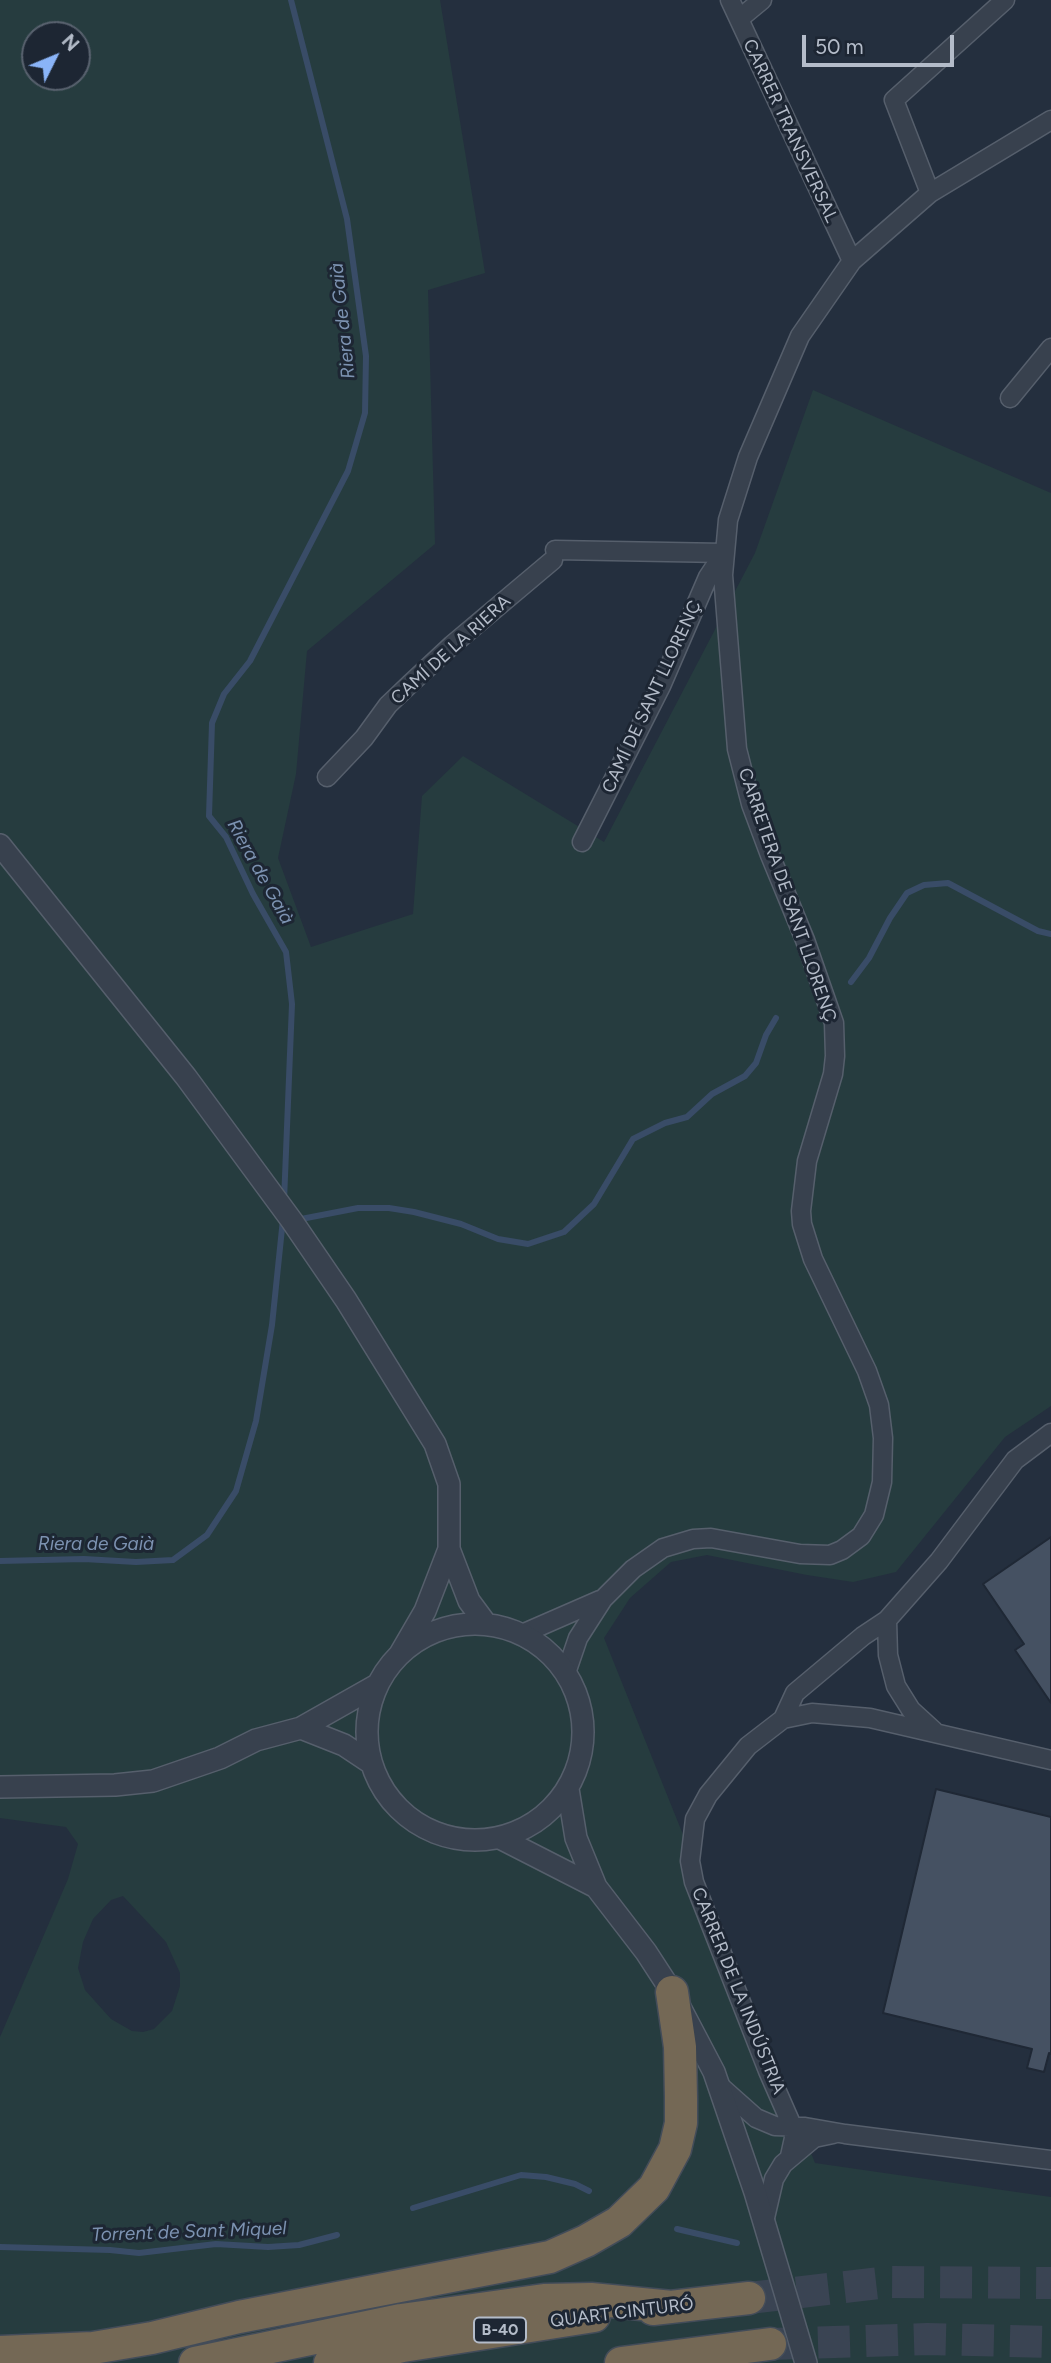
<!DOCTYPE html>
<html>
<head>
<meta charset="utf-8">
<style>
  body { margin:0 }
  #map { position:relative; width:1051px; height:2363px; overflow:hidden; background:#242f3e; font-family:Figtree,sans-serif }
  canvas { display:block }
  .north { position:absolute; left:21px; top:21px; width:70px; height:70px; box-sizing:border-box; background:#1d2633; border:2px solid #59626f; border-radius:50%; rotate:47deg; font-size:19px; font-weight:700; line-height:28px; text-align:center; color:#b4bcc9 }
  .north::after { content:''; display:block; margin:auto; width:24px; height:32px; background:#8ab4f8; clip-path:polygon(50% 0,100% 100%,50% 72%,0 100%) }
  .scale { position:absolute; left:802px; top:35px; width:152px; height:32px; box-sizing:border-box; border:4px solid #b4bcc9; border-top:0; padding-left:9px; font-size:21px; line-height:24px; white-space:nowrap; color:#b4bcc9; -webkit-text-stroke:5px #1d2633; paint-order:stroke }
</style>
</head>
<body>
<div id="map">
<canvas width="1051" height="2363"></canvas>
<div class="north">N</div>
<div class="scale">50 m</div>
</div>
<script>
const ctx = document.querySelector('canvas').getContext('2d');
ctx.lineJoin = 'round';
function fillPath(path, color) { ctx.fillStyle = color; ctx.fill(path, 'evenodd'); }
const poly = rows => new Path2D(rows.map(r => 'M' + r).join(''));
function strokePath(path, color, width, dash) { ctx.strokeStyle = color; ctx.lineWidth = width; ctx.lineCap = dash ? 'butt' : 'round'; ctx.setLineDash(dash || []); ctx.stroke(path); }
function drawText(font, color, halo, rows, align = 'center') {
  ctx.font = font + ' Figtree,sans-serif'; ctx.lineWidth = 6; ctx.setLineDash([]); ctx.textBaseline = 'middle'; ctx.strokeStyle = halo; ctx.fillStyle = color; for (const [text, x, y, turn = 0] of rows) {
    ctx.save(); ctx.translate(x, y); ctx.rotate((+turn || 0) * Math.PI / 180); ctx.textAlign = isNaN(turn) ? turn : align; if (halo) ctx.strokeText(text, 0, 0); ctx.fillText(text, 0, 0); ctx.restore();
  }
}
const green = poly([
  [0,0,440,0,485,273,428,290,435,544,307,651,296,774,278,858,311,947,413,914,422,796,463,756,604,842,755,553,813,390,1051,493,1051,1406,1005,1437,896,1572,853,1582,807,1575,707,1555,671,1562,630,1598,604,1638,815,2163,1051,2197,1051,2363,0,2363,0,2037,68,1879,78,1844,66,1827,0,1818],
  [35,35,77,35,77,77,35,77],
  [123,1896,166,1942,180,1973,180,1986,172,2011,154,2029,143,2032,132,2031,111,2019,85,1990,78,1968,83,1942,93,1919,111,1900]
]);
const stream = poly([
  [851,982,869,958,890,918,907,893,924,885,948,883,1038,931,1051,934],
  [284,1201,292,1004,286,952,253,894,226,837,209,816,212,723,224,694,250,661,348,471,365,413,366,356,347,219,291,0],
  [296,1220,358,1208,389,1208,414,1212,461,1224,498,1239,528,1244,564,1232,594,1204,633,1139,665,1123,687,1117,712,1094,745,1076,756,1063,766,1035,776,1018],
  [0,1561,84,1559,136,1562,173,1560,207,1535,236,1491,256,1421,272,1325,283,1219],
  [413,2208,521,2175,546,2177,575,2184,589,2191],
  [677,2229,737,2243],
  [0,2247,110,2250,139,2253,216,2244,268,2247,299,2245,337,2235]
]);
const building = poly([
  [1051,1537,1051,1703,1015,1650,1024,1644,983,1584,1051,1537],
  [936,1789,1051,1817,1051,2054,1049,2053,1044,2072,1027,2068,1032,2049,883,2013,936,1789]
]);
const motorwayTunnel = poly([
  [749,2298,889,2282,1051,2283],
  [770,2344,927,2339,1051,2342]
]);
const minor = poly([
  [730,0,852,261],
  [739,19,762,0],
  [930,193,894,100,1005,0],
  [1010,398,1051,348],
  [555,550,724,553],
  [327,777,364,738,388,705,410,684,452,645,553,560],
  [582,842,661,686,708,577,724,553],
  [887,1620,888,1655,896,1686,911,1710,934,1731],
  [522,1634,600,1600],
  [566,1673,578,1638,603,1599,633,1569,663,1548,693,1539,711,1538,800,1554,830,1555,842,1550,861,1536,874,1515,882,1482,883,1438,879,1405,867,1371,813,1259,802,1224,801,1211,807,1161,833,1074,835,1056,834,1023,805,940,770,855,751,804,737,749,723,575,728,520,748,457,800,336,852,261,930,193,1051,120],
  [783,1719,795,1693,863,1636,887,1620,939,1561,1015,1460,1051,1433],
  [720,2086,756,2118,775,2126,805,2127,845,2134,1051,2160],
  [790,2156,794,2138,793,2128,768,2071,694,1882,690,1861,695,1819,708,1795,748,1746,783,1719,812,1713,870,1718,1051,1760],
  [764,2222,774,2179,783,2164,814,2138,833,2134]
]);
const tertiary = poly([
  [0,845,186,1077,292,1221,346,1300,435,1444,449,1484,449,1549,425,1611,400,1654],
  [449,1549,469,1601,486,1624],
  '367 1732a108 108 0 1 1 216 0a108 108 0 1 1-216 0Z',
  [301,1728,344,1745,371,1763],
  [0,1787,115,1785,153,1781,220,1758,256,1740,301,1728,377,1685],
  [568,1789,576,1838,596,1887,646,1952,672,1992,714,2072,755,2192,806,2363],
  [500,1838,596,1887]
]);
const motorway = poly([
  [653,2309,749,2298],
  [0,2352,93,2348,152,2338,239,2317,550,2257,586,2241,619,2222,654,2188,675,2149,681,2123,681,2098,680,2047,672,1992],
  [195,2363,401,2320,544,2300,591,2299,672,2307],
  [330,2363,403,2346,594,2316],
  [621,2363,770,2344]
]);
const shields = [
  [500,2330,52]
];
const shieldNames = [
  ["B-40",500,2330]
];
const streetNames = [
  ["CARRER TRANSVERSAL",790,131,65],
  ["CAMÍ DE LA RIERA",451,650,-42],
  ["CAMÍ DE SANT LLORENÇ",652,697,-65],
  ["CARRETERA DE SANT LLORENÇ",787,895,71],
  ["CARRER DE LA INDÚSTRIA",738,1991,68],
  ["QUART CINTURÓ",622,2313,-7]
];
const waterNames = [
  ["Riera de Gaià",343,321,-96],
  ["Riera de Gaià",260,872,61],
  ["Riera de Gaià",96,1544],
  ["Torrent de Sant Miquel",189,2232,-2]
];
fillPath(green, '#263c3f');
strokePath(stream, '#394c67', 6);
fillPath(building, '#455162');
strokePath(building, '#1f2835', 2);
strokePath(motorwayTunnel, '#3a4453', 32, [32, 16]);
strokePath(minor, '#565f6c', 21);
strokePath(tertiary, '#565f6c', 24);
strokePath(motorway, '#434c59', 35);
strokePath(minor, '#38414e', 18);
strokePath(tertiary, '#38414e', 21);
strokePath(motorway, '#746855', 32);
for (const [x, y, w] of shields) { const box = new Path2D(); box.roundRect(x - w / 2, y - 12.5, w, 25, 5); ctx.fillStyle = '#1d2633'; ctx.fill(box); strokePath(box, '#b4bcc9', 2); }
drawText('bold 16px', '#b4bcc9', null, shieldNames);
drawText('18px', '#b4bcc9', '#1d2633', streetNames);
drawText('italic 19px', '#7c92b1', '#1d2633', waterNames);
</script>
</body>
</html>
